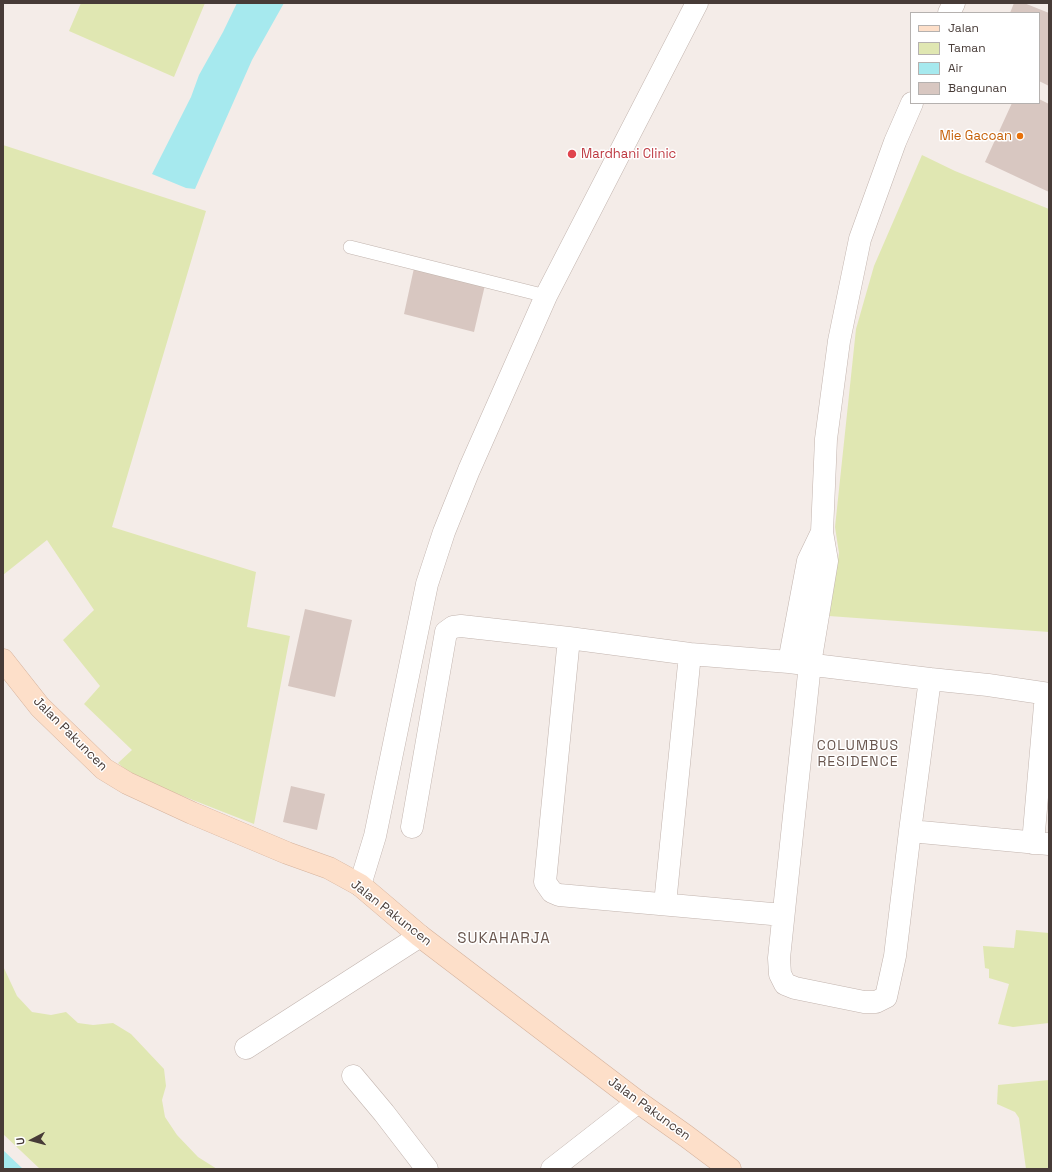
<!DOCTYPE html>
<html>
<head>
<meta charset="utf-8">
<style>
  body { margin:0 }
  #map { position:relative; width:1052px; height:1172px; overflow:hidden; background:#f4ece8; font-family:"Space Grotesk",sans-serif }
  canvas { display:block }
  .frame { position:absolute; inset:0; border:4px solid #473b37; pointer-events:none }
  .legend { position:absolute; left:910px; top:12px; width:130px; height:92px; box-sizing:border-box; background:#fff; border:1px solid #b5b1af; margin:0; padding:5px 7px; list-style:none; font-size:12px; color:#473b37 }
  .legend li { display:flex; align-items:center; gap:8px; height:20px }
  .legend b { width:20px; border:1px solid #b5b1af }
  .north { position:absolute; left:12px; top:1120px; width:40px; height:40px; -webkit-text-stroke:3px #fff; paint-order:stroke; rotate:264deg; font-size:11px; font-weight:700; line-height:16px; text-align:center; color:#473b37 }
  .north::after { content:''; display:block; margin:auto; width:14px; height:18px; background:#473b37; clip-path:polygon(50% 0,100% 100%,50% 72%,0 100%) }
</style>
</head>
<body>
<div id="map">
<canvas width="1052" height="1172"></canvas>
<div class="frame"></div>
<ul class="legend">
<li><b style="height:5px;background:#fddfc9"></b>Jalan</li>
<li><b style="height:11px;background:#e0e7b2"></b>Taman</li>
<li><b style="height:11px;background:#a6e9ee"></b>Air</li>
<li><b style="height:11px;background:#d8c7c1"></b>Bangunan</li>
</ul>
<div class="north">U</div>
</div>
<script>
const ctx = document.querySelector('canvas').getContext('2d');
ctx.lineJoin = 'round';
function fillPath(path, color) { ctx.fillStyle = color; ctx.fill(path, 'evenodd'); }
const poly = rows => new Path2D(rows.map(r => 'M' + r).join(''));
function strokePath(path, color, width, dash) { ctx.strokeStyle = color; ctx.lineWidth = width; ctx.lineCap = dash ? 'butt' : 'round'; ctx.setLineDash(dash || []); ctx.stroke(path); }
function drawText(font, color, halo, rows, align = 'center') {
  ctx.font = font + ' "Space Grotesk",sans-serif'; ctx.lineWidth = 3; ctx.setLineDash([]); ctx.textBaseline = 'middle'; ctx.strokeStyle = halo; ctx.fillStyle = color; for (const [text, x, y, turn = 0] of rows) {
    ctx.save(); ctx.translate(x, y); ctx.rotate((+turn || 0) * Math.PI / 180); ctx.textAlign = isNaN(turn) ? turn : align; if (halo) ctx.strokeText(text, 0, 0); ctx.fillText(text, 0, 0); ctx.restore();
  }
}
const green = poly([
  [81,3,205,3,174,77,69,31],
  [3,145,206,211,112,527,256,572,247,627,290,636,254,824,152,784,127,771,118,763,132,750,84,704,100,686,63,640,94,610,47,540,3,575],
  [922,155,955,171,1049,209,1049,632,829,616,839,553,835,527,856,329,874,266],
  [1016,930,1049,933,1049,1023,1013,1027,998,1024,1009,984,989,978,989,969,985,968,983,946,1014,948],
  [3,966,17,996,32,1012,51,1015,66,1012,78,1023,93,1025,113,1023,131,1034,164,1069,166,1086,162,1100,165,1117,177,1135,198,1157,217,1169,40,1169,3,1134],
  [1049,1080,1049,1169,1026,1169,1019,1118,1015,1112,997,1104,998,1085]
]);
const water = poly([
  [237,3,284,3,252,60,195,189,186,188,152,174,191,97,199,75,223,32],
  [3,1150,23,1169,3,1169]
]);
const building = poly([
  [1014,3,1024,3,1049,13,1049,86,1039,81,1039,13,1010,13],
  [1039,99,1049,104,1049,192,985,162,1012,103,1039,103],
  [414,268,485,285,474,332,404,314],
  [305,609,352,620,335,697,288,686],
  [291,786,325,794,317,830,283,822]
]);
const lane = poly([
  [350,247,546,296]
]);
const street = poly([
  [949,13,954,3],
  [569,638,545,882,552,892,559,895,783,915],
  [789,662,808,561,822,532],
  [930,679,910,831,1049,844],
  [412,827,446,632,453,627,461,626,569,638,690,654,789,662,930,679,988,685,1049,694],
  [910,831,895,956,886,997,876,1002,864,1002,795,988,785,984,780,974,779,958,810,664,827,561,822,532,826,439,839,341,860,239,895,142,912,103],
  [1033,843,1046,694],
  [360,885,375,836,427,584,444,532,469,470,546,296,697,3],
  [665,904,690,654],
  [246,1048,420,936],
  [353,1076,384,1113,427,1169],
  [552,1169,638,1102]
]);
const secondary = poly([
  [3,660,40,707,104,769,127,783,192,813,287,853,329,868,360,885,420,936,638,1102,686,1136,730,1169]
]);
const markers = [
  [1020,136,4,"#e8710a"],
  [572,154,5,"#e0444e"]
];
const foodNames = [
  ["Mie Gacoan",1012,136]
];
const healthNames = [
  ["Mardhani Clinic",581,154]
];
const streetNames = [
  ["Jalan Pakuncen",70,734,45],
  ["Jalan Pakuncen",391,913,38],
  ["Jalan Pakuncen",649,1109,36]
];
const neighbourhoodNames = [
  ["COLUMBUS",858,746],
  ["RESIDENCE",858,762]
];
const quarterNames = [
  ["SUKAHARJA",504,939]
];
fillPath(green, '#e0e7b2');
fillPath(water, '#a6e9ee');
fillPath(building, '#d8c7c1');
strokePath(lane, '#c2b4ae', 14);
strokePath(street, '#c2b4ae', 23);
strokePath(secondary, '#d5b29c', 23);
strokePath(lane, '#fff', 13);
strokePath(street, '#fff', 22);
strokePath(secondary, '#fddfc9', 22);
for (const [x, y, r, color] of markers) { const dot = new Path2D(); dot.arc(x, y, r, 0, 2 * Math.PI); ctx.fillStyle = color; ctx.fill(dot); strokePath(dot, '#fff', 1.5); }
drawText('13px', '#c56008', '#fff', foodNames, 'right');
drawText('13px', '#be3a42', '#fff', healthNames, 'left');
drawText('13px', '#473b37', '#fff', streetNames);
ctx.letterSpacing = '1px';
drawText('14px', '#69564e', '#fff', neighbourhoodNames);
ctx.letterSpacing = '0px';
ctx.letterSpacing = '1px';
drawText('15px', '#69564e', '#fff', quarterNames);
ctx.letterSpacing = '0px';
</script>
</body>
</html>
